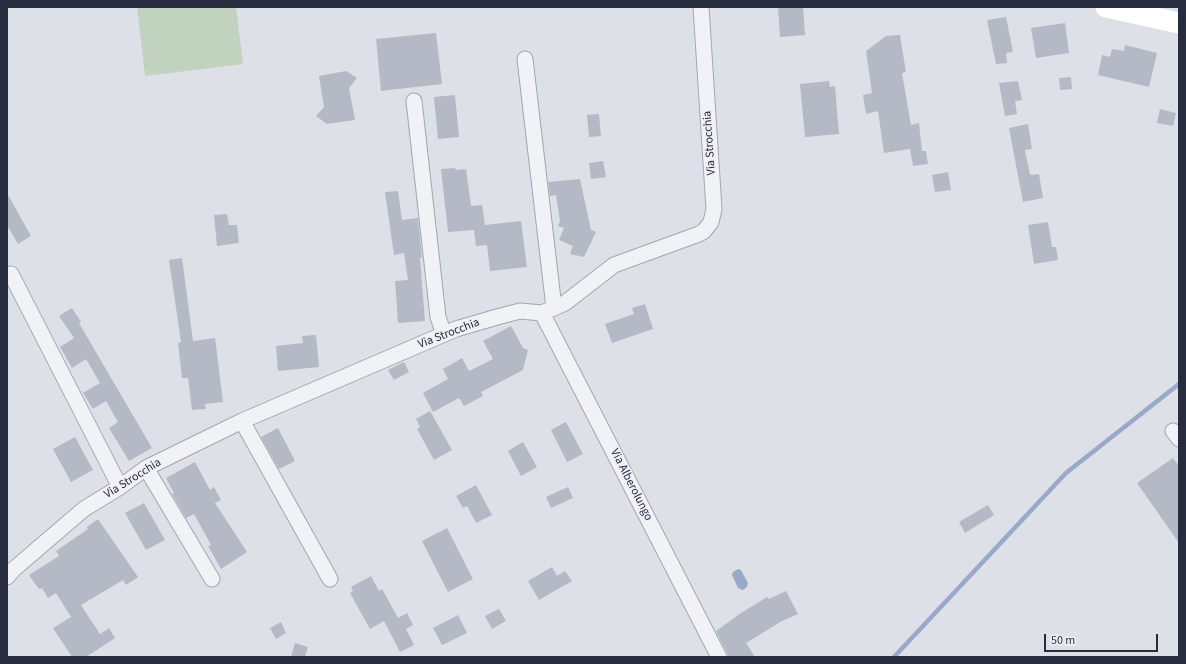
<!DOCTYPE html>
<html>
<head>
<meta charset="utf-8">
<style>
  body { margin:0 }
  #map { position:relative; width:1186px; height:664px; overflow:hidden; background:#dee0e8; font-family:"Source Sans 3",sans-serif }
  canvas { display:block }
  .frame { position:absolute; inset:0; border:8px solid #272c3f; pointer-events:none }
  .scale { position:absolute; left:1044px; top:634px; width:114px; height:18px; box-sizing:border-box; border:2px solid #272c3f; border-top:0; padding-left:5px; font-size:12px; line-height:14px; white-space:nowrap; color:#272c3f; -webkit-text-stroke:3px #edeff5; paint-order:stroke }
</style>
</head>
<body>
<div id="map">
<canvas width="1186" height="664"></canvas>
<div class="frame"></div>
<div class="scale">50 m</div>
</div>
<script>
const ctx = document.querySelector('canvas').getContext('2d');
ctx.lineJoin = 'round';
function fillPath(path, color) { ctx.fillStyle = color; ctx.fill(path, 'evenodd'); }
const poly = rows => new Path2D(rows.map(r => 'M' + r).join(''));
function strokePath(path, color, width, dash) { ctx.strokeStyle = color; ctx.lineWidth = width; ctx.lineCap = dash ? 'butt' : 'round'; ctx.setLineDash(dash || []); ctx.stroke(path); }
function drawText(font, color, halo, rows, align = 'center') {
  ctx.font = font + ' "Source Sans 3",sans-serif'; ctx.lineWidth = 3; ctx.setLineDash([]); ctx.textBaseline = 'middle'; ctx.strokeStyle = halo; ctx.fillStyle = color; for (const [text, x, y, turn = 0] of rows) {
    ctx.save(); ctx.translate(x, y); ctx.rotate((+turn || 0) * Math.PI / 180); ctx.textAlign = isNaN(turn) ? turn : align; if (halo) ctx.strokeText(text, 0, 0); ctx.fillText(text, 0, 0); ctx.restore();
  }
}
const green = poly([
  [137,7,236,7,243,64,145,76]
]);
const water = poly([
  [738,569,741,570,748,583,747,587,743,590,738,588,732,575,733,572]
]);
const stream = poly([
  [894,657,1066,473,1179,384]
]);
const building = poly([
  [778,7,803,7,805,35,780,37],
  [1006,17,1013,52,1006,53,1007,63,996,64,987,20],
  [1065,23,1069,53,1036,58,1031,28],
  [436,33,442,84,381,91,376,39],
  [900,35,906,72,902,73,911,125,919,123,922,151,926,151,928,164,913,166,910,149,884,153,878,111,866,114,863,95,872,93,866,51,886,36],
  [1125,45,1157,53,1149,87,1098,75,1102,55,1110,57,1112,49,1124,51],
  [346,71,357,78,349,88,355,120,327,124,316,116,324,107,319,76],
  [1071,77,1072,89,1060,90,1059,78],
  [829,81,830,87,835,86,839,134,805,137,800,84],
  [1018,81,1022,100,1015,101,1017,114,1005,116,999,83],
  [455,95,459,137,438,139,434,97],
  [1160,109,1176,113,1173,126,1157,123],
  [599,114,601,136,589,137,587,115],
  [1028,124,1032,149,1025,150,1030,175,1039,174,1043,198,1023,202,1009,128],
  [603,161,606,177,591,179,589,163],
  [455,168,456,170,466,169,471,206,482,205,485,225,521,221,527,267,490,271,487,245,476,246,474,230,448,232,441,169],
  [948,172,951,190,935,192,932,175],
  [580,179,591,230,596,232,584,257,570,254,573,246,559,240,564,228,558,226,560,221,556,195,550,196,548,182],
  [398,191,402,220,418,218,422,257,420,258,425,321,398,323,395,281,408,280,404,253,394,255,385,192],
  [7,193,31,236,18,244,7,225],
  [227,214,229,225,237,225,239,243,217,246,214,215],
  [1048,222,1052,247,1056,247,1058,260,1034,264,1028,225],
  [182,258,193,341,215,338,223,402,205,404,206,409,192,410,188,378,182,378,178,343,181,342,169,260],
  [645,304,653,329,612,343,605,324,634,314,632,308],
  [72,308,81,322,79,323,152,448,129,461,109,428,118,422,106,401,93,409,83,393,100,383,86,359,72,368,60,347,74,338,59,316],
  [511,326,523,348,528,350,523,370,481,392,483,396,464,406,459,398,433,412,423,393,448,379,443,369,462,358,469,371,493,359,483,341],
  [316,335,319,367,278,371,276,346,303,343,302,336],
  [404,362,409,372,394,380,388,370],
  [430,411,452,450,434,460,417,429,420,427,416,419],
  [566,422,583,454,567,462,551,430],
  [278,428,295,461,279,469,261,437],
  [75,437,93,470,71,482,53,449],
  [523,442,537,467,521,476,508,451],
  [1173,458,1179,466,1179,543,1137,483],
  [195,462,210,490,214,487,221,500,215,503,247,552,221,569,208,546,211,545,194,514,186,518,172,494,174,493,166,478],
  [476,485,492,515,476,523,467,506,463,508,456,496],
  [568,487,573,498,551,508,546,497],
  [144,503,165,540,146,550,125,513],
  [988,505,994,515,965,533,959,522],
  [98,519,138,577,126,585,123,580,81,605,100,634,109,628,115,638,86,657,72,657,53,628,71,617,56,593,48,598,42,588,39,589,29,575,59,556,56,551,88,529,87,527],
  [447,528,473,579,448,592,422,541],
  [552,567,557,576,565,571,572,581,539,600,528,581],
  [371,576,379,591,382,589,398,618,407,613,413,625,406,629,414,645,400,652,384,621,370,629,350,593,353,591,351,587],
  [786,591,798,614,782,621,746,643,755,657,729,657,716,631,741,613,767,597,769,599],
  [499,609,506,621,492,629,485,616],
  [458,615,467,633,442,645,433,628],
  [281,622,286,633,276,639,270,628],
  [295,643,308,647,305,657,291,657]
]);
const street = poly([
  [525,59,554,308],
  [414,101,438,317,444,334],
  [11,274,120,487],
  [542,313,719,657],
  [242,421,330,579],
  [1173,431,1179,439],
  [146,468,212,579],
  [7,577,14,569,84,509,120,487,146,468,242,421,456,329,497,317,520,311,542,313,565,303,614,265,699,234,704,231,711,222,714,209,701,7]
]);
const secondary = poly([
  [1106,7,1179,23]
]);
const streetNames = [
  ["Via Strocchia",710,143,-94],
  ["Via Strocchia",449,334,-21],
  ["Via Strocchia",133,479,-32],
  ["Via Alberolungo",631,485,63]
];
fillPath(green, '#c1d2bf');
fillPath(water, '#98a9c9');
strokePath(stream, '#98a9c9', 4.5);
fillPath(building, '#b5b9c5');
strokePath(street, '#a3a6b2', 17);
strokePath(street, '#f0f2f6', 15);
strokePath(secondary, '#fff', 21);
drawText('12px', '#272c3f', '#edeff5', streetNames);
</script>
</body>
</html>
